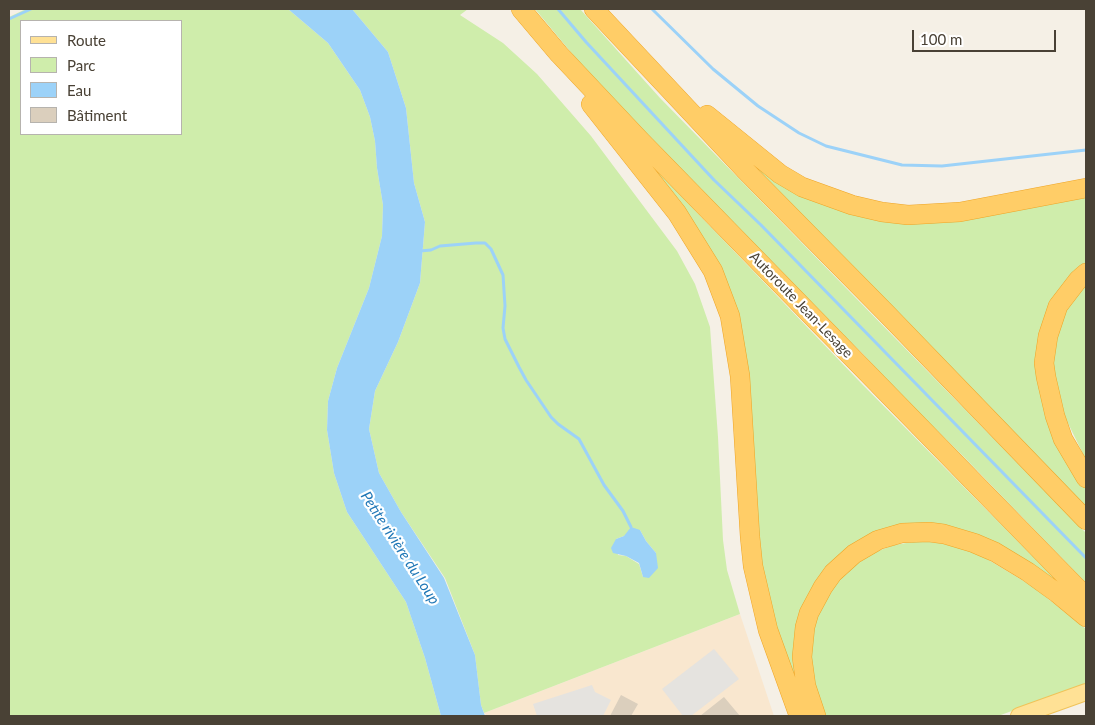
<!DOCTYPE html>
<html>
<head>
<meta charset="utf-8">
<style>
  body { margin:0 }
  #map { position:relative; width:1095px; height:725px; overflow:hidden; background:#f5f0e6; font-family:Lato,sans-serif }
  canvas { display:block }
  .frame { position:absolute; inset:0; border:10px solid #494135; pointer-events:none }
  .legend { position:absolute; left:20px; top:20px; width:162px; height:115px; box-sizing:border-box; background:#fff; border:1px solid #b6b3ae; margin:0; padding:6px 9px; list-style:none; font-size:15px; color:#494135 }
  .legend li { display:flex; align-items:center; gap:10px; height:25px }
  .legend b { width:25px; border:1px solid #b6b3ae }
  .scale { position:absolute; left:912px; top:30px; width:144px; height:22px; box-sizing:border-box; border:2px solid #494135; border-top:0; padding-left:6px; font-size:15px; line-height:18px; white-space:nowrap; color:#494135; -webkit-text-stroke:4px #fff; paint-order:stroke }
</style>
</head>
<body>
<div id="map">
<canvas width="1095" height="725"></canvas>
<div class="frame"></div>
<ul class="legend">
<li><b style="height:6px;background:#ffe195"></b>Route</li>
<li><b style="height:14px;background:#cfedab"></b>Parc</li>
<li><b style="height:14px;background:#9cd2f8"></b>Eau</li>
<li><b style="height:14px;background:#dbcfbd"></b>Bâtiment</li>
</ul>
<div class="scale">100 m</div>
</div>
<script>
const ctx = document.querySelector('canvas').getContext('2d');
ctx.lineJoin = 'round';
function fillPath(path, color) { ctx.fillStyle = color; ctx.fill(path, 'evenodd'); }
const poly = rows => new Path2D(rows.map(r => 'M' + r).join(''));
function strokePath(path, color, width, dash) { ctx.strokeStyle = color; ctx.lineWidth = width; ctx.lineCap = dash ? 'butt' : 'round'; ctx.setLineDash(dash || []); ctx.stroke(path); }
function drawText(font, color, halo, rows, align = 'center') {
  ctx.font = font + ' Lato,sans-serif'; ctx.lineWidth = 4.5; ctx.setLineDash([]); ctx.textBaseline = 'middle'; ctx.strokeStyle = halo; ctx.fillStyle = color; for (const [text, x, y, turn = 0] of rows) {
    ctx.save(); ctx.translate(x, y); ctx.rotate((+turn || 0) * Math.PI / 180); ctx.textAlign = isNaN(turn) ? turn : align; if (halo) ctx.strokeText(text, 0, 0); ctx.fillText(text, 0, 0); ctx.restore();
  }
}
const commercial = poly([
  [740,614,774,716,487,716,484,713]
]);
const green = poly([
  [26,9,288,9,328,43,360,90,370,117,375,141,377,168,383,205,382,236,369,288,337,368,328,401,327,430,334,473,347,512,406,602,425,658,441,716,9,716,9,17],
  [21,21,181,21,181,134,21,134],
  [352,9,468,9,460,15,503,43,537,74,591,136,677,251,695,284,710,327,718,437,723,540,727,570,740,614,484,713,481,705,475,655,445,578,401,512,379,473,369,429,375,391,398,342,420,283,425,222,414,183,406,108,388,52],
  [640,530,646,541,656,553,643,577,639,564,626,556,618,555,616,539],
  [535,9,580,9,660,98,1086,533,1086,583,964,457,906,400,862,353,801,294,628,116,584,68],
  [745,158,855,215,1086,194,1086,264,1081,268,1041,342,1082,482,1086,488,1086,508],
  [654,168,861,383,1061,585,918,526,823,576,802,692,790,671,762,577,742,339,651,170],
  [1086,282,1086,460,1065,417,1054,378,1054,352,1058,329,1066,310],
  [919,541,940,543,961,548,982,556,1032,586,1086,629,1086,684,998,716,823,716,810,666,814,626,820,608,829,591,855,563,878,551,894,545]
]);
const parking = poly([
  [714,649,739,679,691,716,683,716,662,689],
  [592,685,595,692,611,700,603,716,537,716,533,704]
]);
const water = poly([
  [288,9,352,9,388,52,406,108,414,183,425,222,420,283,398,342,375,391,369,429,379,473,401,512,444,578,475,655,481,705,485,716,441,716,425,658,406,602,347,512,334,473,327,430,328,401,337,368,369,288,382,236,383,205,377,168,375,141,370,117,360,90,328,43],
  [631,527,640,530,646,541,656,553,658,568,649,578,643,577,639,563,626,556,613,553,611,548,616,539,624,536]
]);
const stream = poly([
  [558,9,586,42,714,180,761,225,1086,558],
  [652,9,713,69,758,106,799,133,826,146,902,165,942,166,1086,150],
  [9,19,31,9],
  [420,251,431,250,440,246,476,243,485,243,491,249,503,275,505,306,503,328,505,339,519,367,526,380,551,417,558,424,579,439,604,485,623,511,631,527]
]);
const building = poly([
  [621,695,638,704,631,716,610,716],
  [724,697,740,716,700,716]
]);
const primary = poly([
  [1019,716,1086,692]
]);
const motorway = poly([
  [521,9,559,54,639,139,1086,597],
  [594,9,744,169,886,313,1086,520],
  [591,104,677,213,713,271,730,316,740,376,750,537,753,566,768,630,799,716],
  [707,115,780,174,802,187,852,205,882,212,908,215,960,212,1086,188],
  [1086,273,1078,280,1058,306,1048,336,1044,363,1046,377,1055,416,1063,439,1086,478],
  [816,716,806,686,802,657,805,627,809,613,823,587,833,573,854,554,878,540,902,533,929,532,944,534,974,543,995,552,1028,572,1057,593,1086,617]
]);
const streetNames = [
  ["Autoroute Jean-Lesage",801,305,46]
];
const waterNames = [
  ["Petite rivière du Loup",400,548,57]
];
fillPath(commercial, '#f9e7cf');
fillPath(green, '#cfedab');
fillPath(parking, '#e5e3df');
fillPath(water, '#9cd2f8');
strokePath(stream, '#9cd2f8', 3);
fillPath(building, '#dbcfbd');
strokePath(primary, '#f0c359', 18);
strokePath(motorway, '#eea527', 20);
strokePath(primary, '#ffe195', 16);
strokePath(motorway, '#ffcd67', 19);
drawText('14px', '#494135', '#fff', streetNames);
drawText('italic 15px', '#2178b7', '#fff', waterNames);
</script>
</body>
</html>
